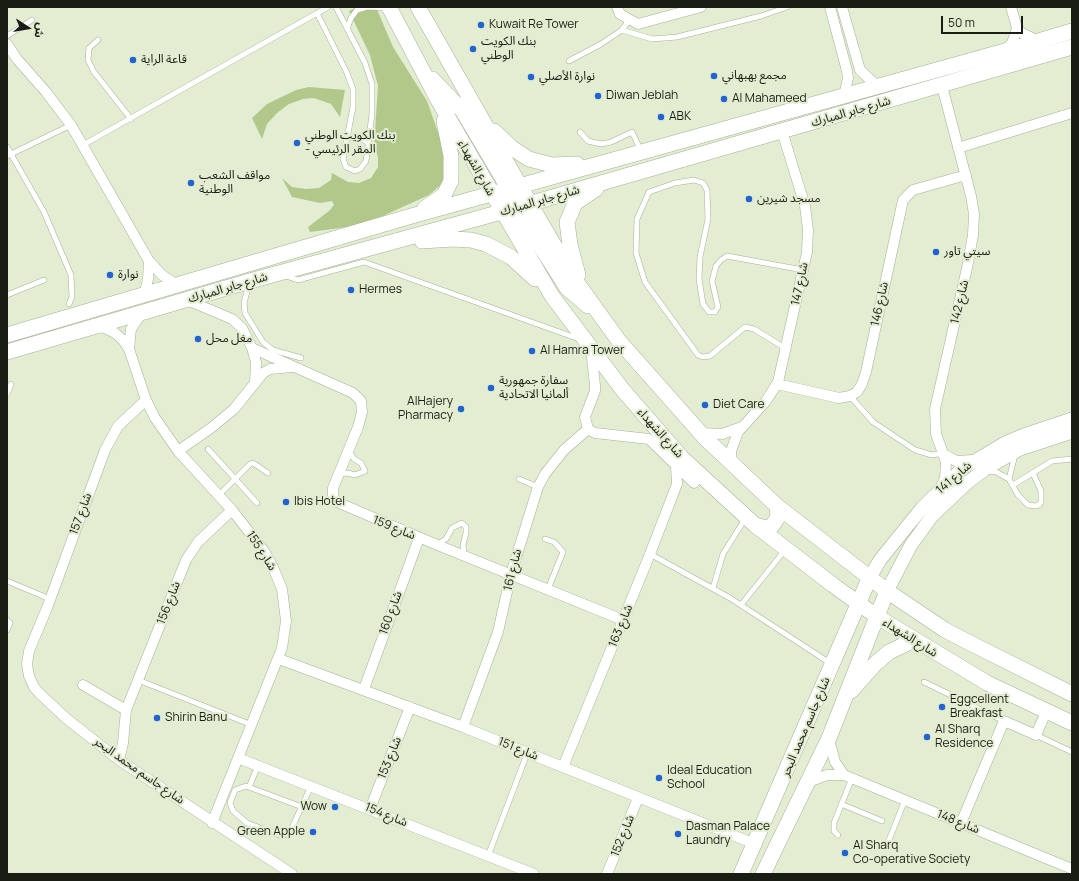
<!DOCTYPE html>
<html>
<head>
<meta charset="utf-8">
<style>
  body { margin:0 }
  #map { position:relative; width:1079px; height:881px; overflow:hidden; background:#e2edd2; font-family:Manrope,"Noto Sans Arabic",sans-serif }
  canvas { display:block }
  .frame { position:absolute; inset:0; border:8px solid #191d13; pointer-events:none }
  .north { position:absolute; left:8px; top:8px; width:40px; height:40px; -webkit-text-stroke:3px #e2edd2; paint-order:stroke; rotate:102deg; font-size:11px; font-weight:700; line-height:16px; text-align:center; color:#191d13 }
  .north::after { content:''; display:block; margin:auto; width:14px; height:18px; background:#191d13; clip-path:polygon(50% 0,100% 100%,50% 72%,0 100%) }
  .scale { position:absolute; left:941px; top:16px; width:82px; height:18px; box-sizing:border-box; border:2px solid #191d13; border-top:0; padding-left:5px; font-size:12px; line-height:14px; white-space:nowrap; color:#191d13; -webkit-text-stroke:3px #e2edd2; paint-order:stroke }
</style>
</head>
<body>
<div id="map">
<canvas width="1079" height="881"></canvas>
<div class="frame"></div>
<div class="north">ش</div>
<div class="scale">50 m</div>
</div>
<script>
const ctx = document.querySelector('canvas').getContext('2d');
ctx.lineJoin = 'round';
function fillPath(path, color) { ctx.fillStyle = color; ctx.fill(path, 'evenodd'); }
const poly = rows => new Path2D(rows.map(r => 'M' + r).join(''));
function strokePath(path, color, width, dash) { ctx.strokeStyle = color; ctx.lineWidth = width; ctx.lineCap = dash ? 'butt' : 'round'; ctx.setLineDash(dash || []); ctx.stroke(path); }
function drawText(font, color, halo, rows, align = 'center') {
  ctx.font = font + ' Manrope,"Noto Sans Arabic",sans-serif'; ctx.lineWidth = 4; ctx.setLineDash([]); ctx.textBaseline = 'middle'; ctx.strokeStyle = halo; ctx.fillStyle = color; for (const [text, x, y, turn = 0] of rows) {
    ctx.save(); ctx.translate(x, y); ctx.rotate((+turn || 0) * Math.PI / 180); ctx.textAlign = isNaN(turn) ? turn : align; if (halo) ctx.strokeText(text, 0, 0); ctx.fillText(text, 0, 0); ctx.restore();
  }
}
const green = poly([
  [357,7,376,7,393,47,427,101,447,158,444,182,429,195,363,225,310,232,308,227,329,211,334,205,332,201,320,203,292,197,282,178,292,187,306,189,319,188,331,180,332,173,348,182,359,183,371,178,378,167,378,157,374,147,378,86,370,55,349,11],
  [309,87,345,90,340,117,331,104,314,98,303,99,289,104,277,113,267,124,262,139,252,118,267,104,296,90]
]);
const service = poly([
  [317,13,347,73,353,89,353,107,343,159,346,167,355,171,360,169,366,161,372,114,372,84,365,63,336,7],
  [347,29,351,18,357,10,367,7,388,8],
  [622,30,652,39,677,37,761,16,787,7],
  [7,36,32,20],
  [98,40,89,48,88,60,94,72,131,119],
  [569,61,601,44,622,30,629,20],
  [580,132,588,141,601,144,611,142,632,132,641,151],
  [347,138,359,136,368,143],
  [83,145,328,7],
  [7,147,44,212,71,275,72,297,69,304],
  [7,156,71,125],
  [286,276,298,280,364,262,579,339],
  [249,284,244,303,245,313,263,342,273,350,301,358],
  [7,295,44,280],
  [785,348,754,329,745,327,710,356,703,357,698,355,645,282,636,253,637,219,649,192,675,183,694,180,703,183,707,190,708,219,700,257,699,279,703,304,709,312,715,312,718,307,712,281,716,266,721,260,727,256,803,270],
  [7,394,11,384],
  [850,396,873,422,915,450,932,455,944,453],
  [208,449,257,503],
  [989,471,996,472,1009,479,1018,495,1028,505,1035,506,1039,505,1041,502,1041,491,1033,473],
  [339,474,348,473,355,475,365,471,361,463,354,459,349,451],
  [519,479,538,487],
  [1009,479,1015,455],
  [1013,485,1052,461,1072,459],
  [219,495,250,464,253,463,268,473],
  [545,539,554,542,563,552,548,589],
  [438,544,446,539,452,528,462,523,466,527,466,533,463,545,464,554],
  [650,554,730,598,830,663],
  [7,581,50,599],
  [713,588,723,554,745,519],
  [741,605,785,550],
  [7,620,10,623,7,630],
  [138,680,252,725],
  [924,682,1004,721],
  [1036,735,1072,752],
  [249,787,258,766],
  [841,804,882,821],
  [302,807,246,786,235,790,230,803,233,811,247,823,282,836,289,833,291,830,311,786],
  [838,835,834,831,834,823,852,778],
  [887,845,905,800],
  [488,856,527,754]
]);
const minor = poly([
  [617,7,620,14,638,24,701,7],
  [830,7,847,71,848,78,844,96],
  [842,7,860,70,877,86],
  [1011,7,1017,28],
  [7,44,17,59,46,92,71,125,149,261,162,275,177,285],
  [1005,51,1012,43,1017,28,1022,33,1038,41],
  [958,148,1072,113],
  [144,296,148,279,149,261],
  [187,300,232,319,242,328,252,348,256,362,255,382],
  [96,327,105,328,115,333,123,340,129,349,146,400,155,418,178,451,232,510,264,551,272,565,282,589,286,621,282,648,212,823],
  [252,348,353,393,361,401,362,412,358,427,333,488,333,496,337,502,435,544,623,620],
  [129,349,131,329,142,313],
  [591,349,595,385,595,391,585,417,588,429,595,433,649,439,694,483],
  [777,384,839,398,850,396,857,392,862,384,866,372,903,200,913,190,966,175],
  [146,400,118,426,105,450,47,608,29,651,27,664,29,676,34,687,40,694,67,719,119,760,292,874],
  [700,433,722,434,742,427],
  [178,451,211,428,234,409,263,373,270,369,292,367],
  [945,455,956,461,973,460],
  [732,465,731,451,738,432,766,401,778,382,807,252,808,230,805,206,782,131],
  [940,488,945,479,946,462,936,434,935,409,967,268,973,235,974,214,971,196,942,86],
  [279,659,463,727,755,844],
  [83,685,126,710],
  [364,689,419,538],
  [463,727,498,632,511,574,538,487,545,474,564,450,588,429],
  [829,739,835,762,844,775],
  [238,758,534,874],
  [119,760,123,743,126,710,186,560,198,542,232,510],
  [563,767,650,554,677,484,676,466],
  [808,782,827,775,844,775,1072,869],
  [370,809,410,707],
  [961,823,1004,721,1036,735,1046,712],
  [607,874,638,798]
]);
const tertiary = poly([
  [869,579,880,560,922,508,963,468,1005,443,1024,435,1072,419],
  [887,591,911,545,932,516,968,482,984,470,1020,449,1072,432]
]);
const secondary = poly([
  [389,7,438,100,552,296,622,389,682,458,755,525,833,585,876,616,987,683,1072,723],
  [418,7,541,223,575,280,619,341,705,438,777,506,887,591,945,630,972,644,1072,694],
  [432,79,462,110,513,196],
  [494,131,512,148,529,159,552,165,577,164],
  [511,200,567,288,588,306],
  [425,208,444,195,451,181,451,156,444,121],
  [422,241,452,239,471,240,486,244,511,257,535,279],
  [578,275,570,245,567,222,575,203,596,189],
  [7,335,408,217,1005,51,1072,31],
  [7,352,250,281,494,214,1072,47],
  [755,525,766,528,772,526,778,517,777,506],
  [851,691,875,664,889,652,914,640],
  [741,874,869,579],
  [763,874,829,738,887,591]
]);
const markers = [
  [481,25,4,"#2363d0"],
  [473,49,4,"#2363d0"],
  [133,60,4,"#2363d0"],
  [714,76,4,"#2363d0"],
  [531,77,4,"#2363d0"],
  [598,96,4,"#2363d0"],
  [724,99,4,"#2363d0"],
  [661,117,4,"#2363d0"],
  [297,143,4,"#2363d0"],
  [191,183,4,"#2363d0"],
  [749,199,4,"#2363d0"],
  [936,252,4,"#2363d0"],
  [110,275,4,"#2363d0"],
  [351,290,4,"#2363d0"],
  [198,339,4,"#2363d0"],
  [532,351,4,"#2363d0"],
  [491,388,4,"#2363d0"],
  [705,405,4,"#2363d0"],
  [461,409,4,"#2363d0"],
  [286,502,4,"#2363d0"],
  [942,707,4,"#2363d0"],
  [157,718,4,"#2363d0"],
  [927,737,4,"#2363d0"],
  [659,778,4,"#2363d0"],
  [335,807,4,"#2363d0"],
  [313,832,4,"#2363d0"],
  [678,834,4,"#2363d0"],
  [845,853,4,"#2363d0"]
];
const poiNames = [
  ["Kuwait Re Tower",489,25],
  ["بنك الكويت",481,42],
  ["الوطني",481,56],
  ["قاعة الراية",141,60],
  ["مجمع بهبهاني",722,76],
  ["نوارة الأصلي",539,77],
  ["Diwan Jeblah",606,96],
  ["Al Mahameed",732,99],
  ["ABK",669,117],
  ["بنك الكويت الوطني",305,136],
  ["- المقر الرئيسي",305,150],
  ["مواقف الشعب",199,176],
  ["الوطنية",199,190],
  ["مسجد شيرين",757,199],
  ["سيتي تاور",944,252],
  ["نوارة",118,275],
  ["Hermes",359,290],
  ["مغل محل",206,339],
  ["Al Hamra Tower",540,351],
  ["سفارة جمهورية",499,381],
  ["ألمانيا الاتحادية",499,395],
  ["AlHajery",453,402,"right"],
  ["Pharmacy",453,416,"right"],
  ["Diet Care",713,405],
  ["Ibis Hotel",294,502],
  ["Eggcellent",950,700],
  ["Breakfast",950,714],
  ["Shirin Banu",165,718],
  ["Al Sharq",935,730],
  ["Residence",935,744],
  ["Ideal Education",667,771],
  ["School",667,785],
  ["Wow",327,807,"right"],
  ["Dasman Palace",686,827],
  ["Laundry",686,841],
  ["Green Apple",305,832,"right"],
  ["Al Sharq",853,846],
  ["Co-operative Society",853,860]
];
const streetNames = [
  ["شارع جابر المبارك",851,112,-16],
  ["شارع الشهداء",476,168,60],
  ["شارع جابر المبارك",540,201,-16],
  ["شارع 147",800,284,-78],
  ["شارع جابر المبارك",228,288,-16],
  ["شارع 142",960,302,-77],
  ["شارع 146",880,304,-78],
  ["شارع الشهداء",660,433,48],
  ["شارع 141",954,478,-41],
  ["شارع 157",81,514,-70],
  ["شارع 159",394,528,22],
  ["شارع 155",261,551,57],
  ["شارع 161",513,570,-76],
  ["شارع 156",169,603,-69],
  ["شارع 160",391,613,-70],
  ["شارع 163",621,626,-68],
  ["شارع الشهداء",910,638,32],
  ["شارع جاسم محمد البحر",806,727,-67],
  ["شارع 151",518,749,22],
  ["شارع 153",390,758,-68],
  ["شارع جاسم محمد البحر",139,771,35],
  ["شارع 154",386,815,22],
  ["شارع 148",958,822,22],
  ["شارع 152",623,836,-68]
];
fillPath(green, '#b2c88a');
strokePath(service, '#a7b197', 6);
strokePath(minor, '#a7b197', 11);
strokePath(tertiary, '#a7b197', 14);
strokePath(secondary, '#a7b197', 16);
strokePath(service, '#fff', 5);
strokePath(minor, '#fff', 10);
strokePath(tertiary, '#fff', 13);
strokePath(secondary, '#fff', 15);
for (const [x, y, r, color] of markers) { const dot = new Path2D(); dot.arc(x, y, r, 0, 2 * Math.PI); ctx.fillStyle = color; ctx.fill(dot); strokePath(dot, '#e2edd2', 1.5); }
drawText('12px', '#191d13', '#e2edd2', poiNames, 'left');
drawText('12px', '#191d13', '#e2edd2', streetNames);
</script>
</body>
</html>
